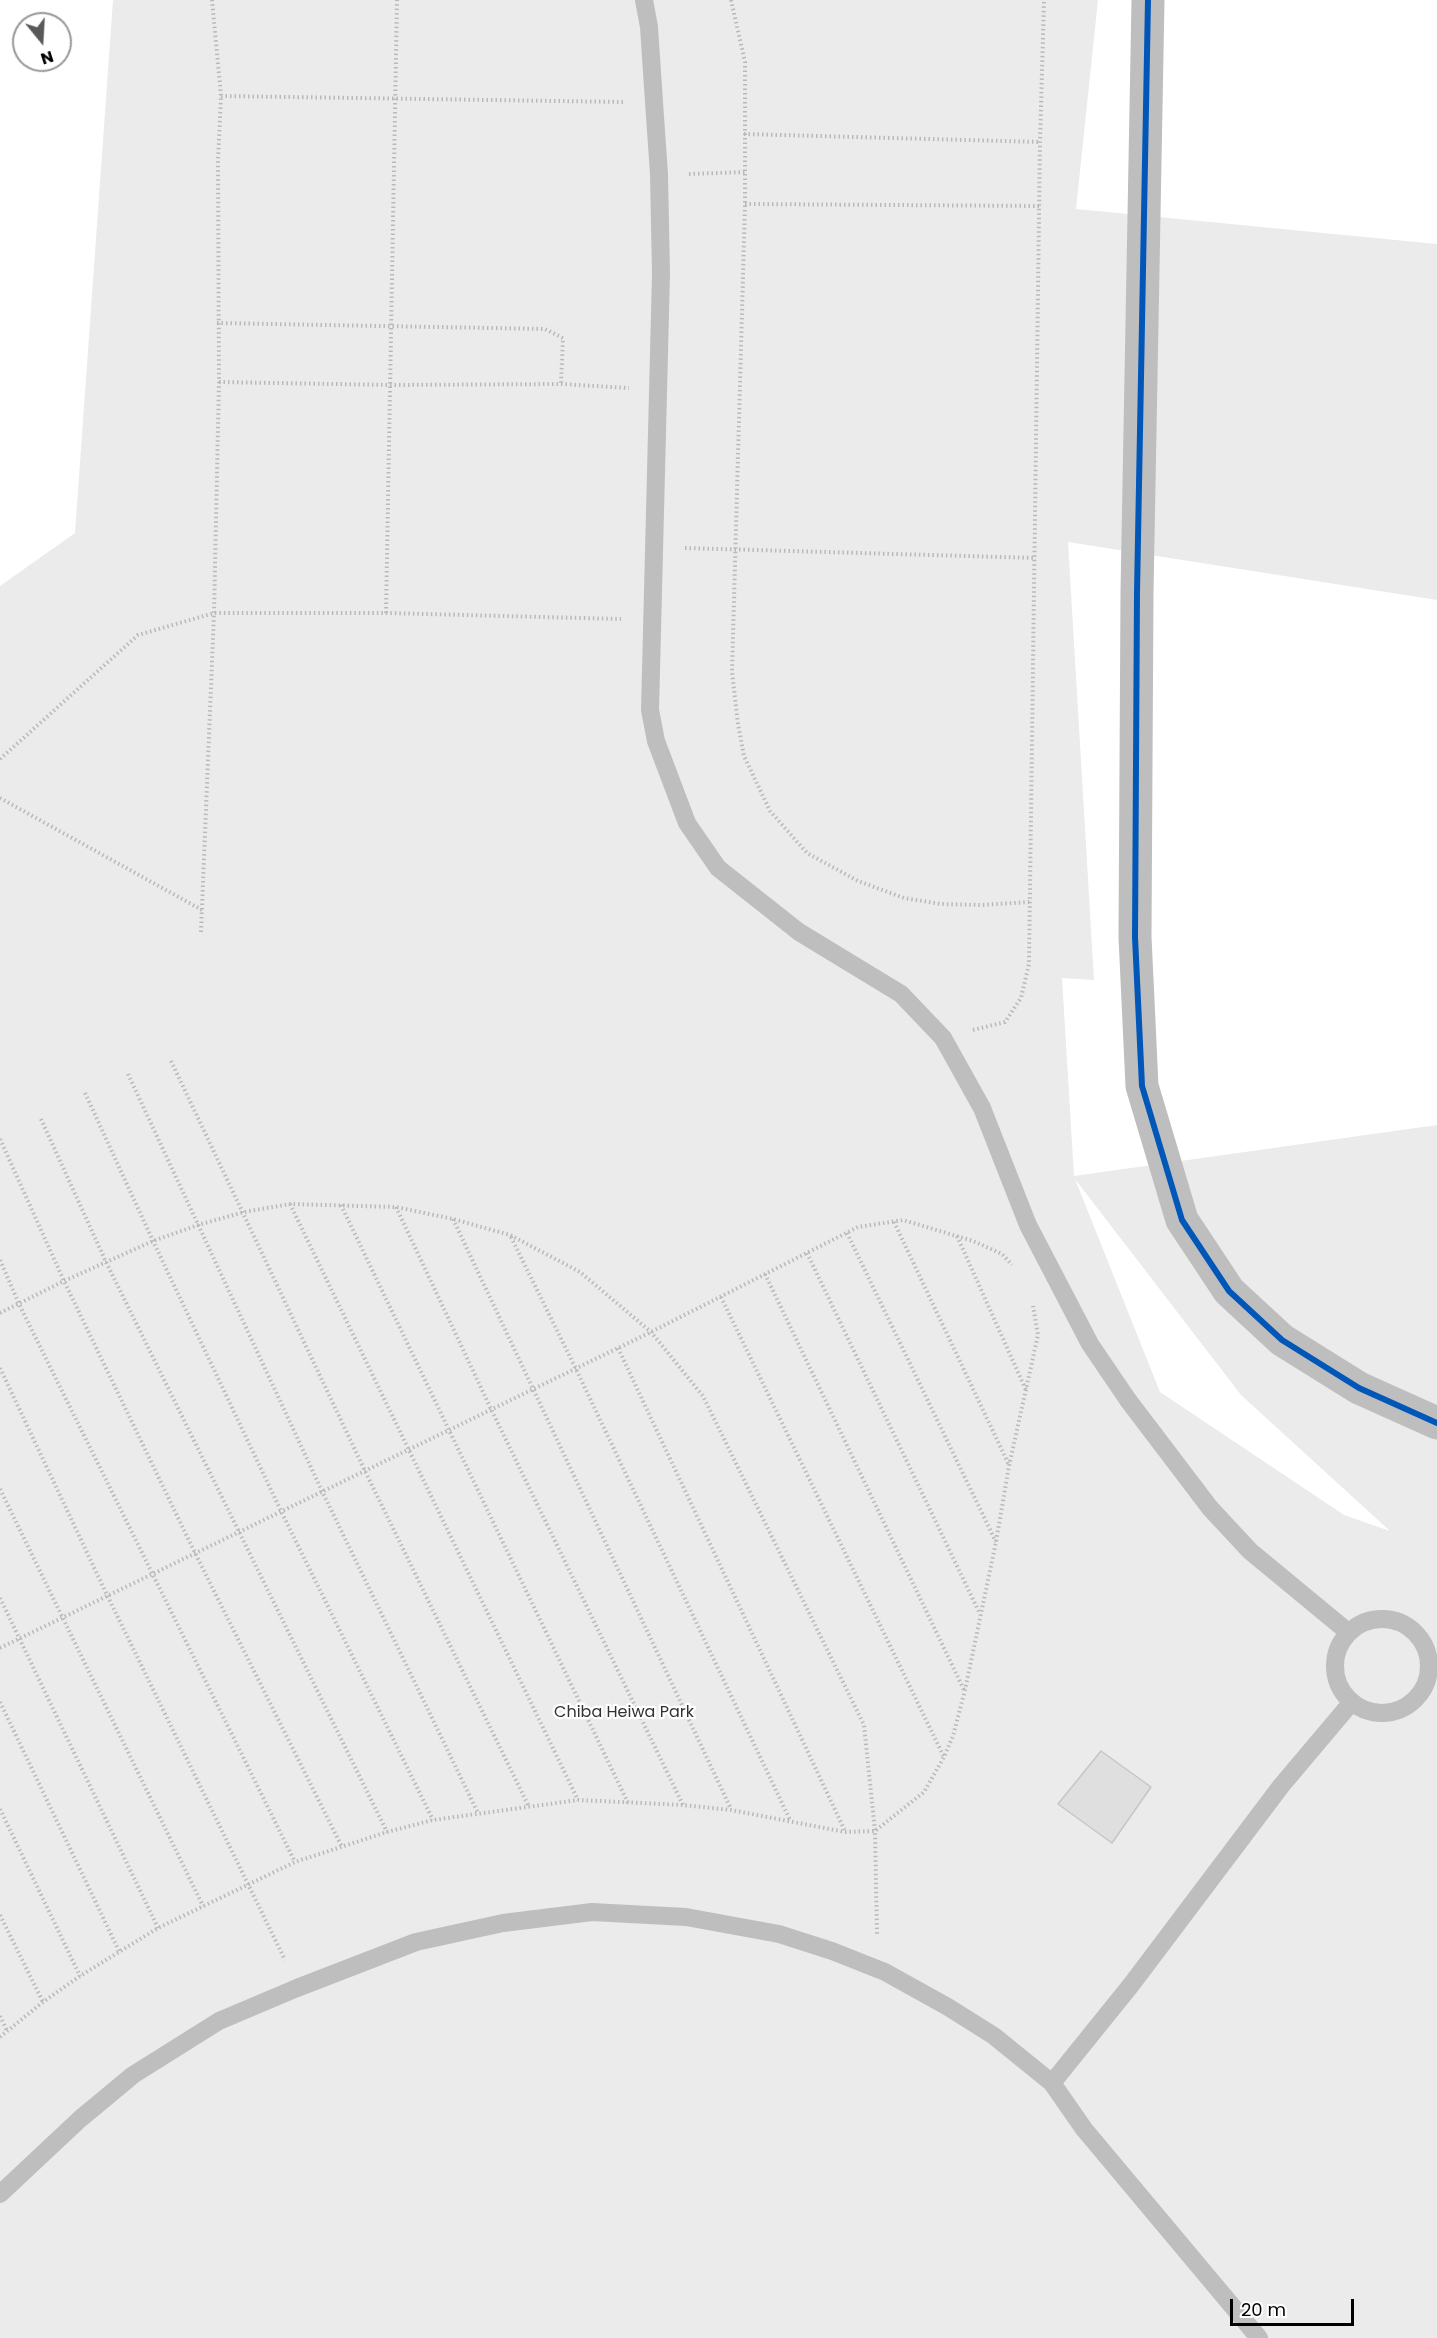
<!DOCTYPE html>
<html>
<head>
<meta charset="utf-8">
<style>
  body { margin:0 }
  #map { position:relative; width:1437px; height:2338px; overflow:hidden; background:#fff; font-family:Poppins,sans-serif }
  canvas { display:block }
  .north { position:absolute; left:12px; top:12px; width:60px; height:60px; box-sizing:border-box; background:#fff; border:2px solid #999; border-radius:50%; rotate:162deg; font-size:16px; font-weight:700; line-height:24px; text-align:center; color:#000 }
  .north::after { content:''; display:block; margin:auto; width:21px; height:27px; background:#595959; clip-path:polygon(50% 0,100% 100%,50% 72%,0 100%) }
  .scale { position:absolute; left:1230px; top:2299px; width:124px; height:27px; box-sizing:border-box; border:3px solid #000; border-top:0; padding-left:8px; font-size:18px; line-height:21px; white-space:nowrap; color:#000; -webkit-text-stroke:4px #fff; paint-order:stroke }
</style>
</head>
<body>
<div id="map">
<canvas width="1437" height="2338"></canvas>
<div class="north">N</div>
<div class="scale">20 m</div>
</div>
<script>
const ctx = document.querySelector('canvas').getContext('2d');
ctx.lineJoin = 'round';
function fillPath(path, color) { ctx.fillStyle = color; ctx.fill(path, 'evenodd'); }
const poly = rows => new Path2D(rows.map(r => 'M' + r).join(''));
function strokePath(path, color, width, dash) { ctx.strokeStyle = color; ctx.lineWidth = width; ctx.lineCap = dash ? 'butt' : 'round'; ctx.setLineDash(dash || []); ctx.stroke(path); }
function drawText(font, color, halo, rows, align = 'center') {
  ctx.font = font + ' Poppins,sans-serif'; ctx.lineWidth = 4.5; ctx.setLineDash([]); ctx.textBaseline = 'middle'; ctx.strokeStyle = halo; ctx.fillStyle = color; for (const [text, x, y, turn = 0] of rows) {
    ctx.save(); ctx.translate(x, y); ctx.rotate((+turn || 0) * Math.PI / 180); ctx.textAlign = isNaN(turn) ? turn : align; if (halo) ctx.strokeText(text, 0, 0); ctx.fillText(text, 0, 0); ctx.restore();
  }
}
const green = poly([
  [113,0,1098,0,1076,209,1437,244,1437,600,1068,542,1094,980,1062,978,1074,1176,1437,1125,1437,2338,0,2338,0,586,75,533],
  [1075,1179,1241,1395,1390,1531,1344,1515,1160,1392]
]);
const building = poly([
  [1101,1751,1151,1787,1112,1843,1058,1804,1101,1751]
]);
const path = poly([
  [731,0,745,62,745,204,732,672,738,724,744,756,770,811,807,853,858,881,904,898,941,904,981,905,1030,902],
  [221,96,625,102],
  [744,134,1040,142],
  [689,174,745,172],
  [745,204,1040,206],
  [217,323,545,329,563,338,561,384],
  [219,382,391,385,561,384,629,388],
  [685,548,1036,558],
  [386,613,397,0],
  [0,759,138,635,214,613,386,613,621,619],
  [0,798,202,910],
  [201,932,214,613,219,382,218,161,221,96,212,0],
  [973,1030,1005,1022,1021,998,1029,964,1040,142,1044,0],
  [171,1061,365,1471,529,1807],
  [128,1074,322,1491,478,1813],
  [85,1093,153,1241,281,1511,433,1820],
  [41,1119,106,1262,387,1832],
  [0,1139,64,1281,195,1553,342,1847],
  [290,1204,578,1800],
  [341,1205,628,1803],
  [396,1207,491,1409,683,1805],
  [453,1219,731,1809],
  [894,1222,1009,1465],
  [847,1233,996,1542],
  [957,1236,1026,1390],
  [511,1237,576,1369,790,1820],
  [807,1253,980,1614],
  [0,1260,19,1304,295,1862],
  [765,1274,964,1690],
  [721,1297,944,1757],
  [0,1313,64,1281,153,1241,198,1225,244,1212,290,1204,396,1207,453,1219,510,1235,580,1272,651,1332,703,1396,864,1725,875,1831,877,1935],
  [618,1348,845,1831],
  [0,1368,107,1595,285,1960],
  [0,1489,203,1906],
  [0,1598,158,1928],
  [0,1648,651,1332,858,1227,903,1220,973,1241,1002,1254,1012,1265],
  [0,1702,119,1951],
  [0,1809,80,1976],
  [0,1915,43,2002],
  [0,2016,7,2031],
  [0,2037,43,2002,80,1976,158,1928,295,1862,387,1832,433,1820,578,1800,683,1805,731,1810,845,1832,875,1831,924,1792,944,1757,953,1736,965,1690,996,1542,1009,1466,1038,1335,1033,1306]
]);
const service = poly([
  [644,0,649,27,654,102,659,174,661,274,650,710,656,741,687,823,718,868,799,932,901,994,943,1038,982,1108,1028,1225,1090,1344,1128,1400,1210,1508,1250,1551,1348,1632],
  '1335 1666a47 47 0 1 1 94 0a47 47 0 1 1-94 0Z',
  [1052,2083,1131,1985,1281,1786,1351,1703],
  [0,2194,80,2119,133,2075,219,2021,297,1988,416,1942,503,1923,592,1912,686,1917,779,1934,832,1951,885,1972,948,2007,994,2036,1052,2083,1084,2129,1259,2338]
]);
const tertiary = poly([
  [1148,0,1137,592,1135,937,1142,1086,1182,1220,1229,1291,1282,1340,1359,1388,1437,1423]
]);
const cycleway = poly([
  [1148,0,1137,592,1135,937,1142,1086,1182,1220,1229,1291,1282,1340,1359,1388,1437,1423]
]);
const parkNames = [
  ["Chiba Heiwa Park",624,1713]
];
fillPath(green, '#ebebeb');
fillPath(building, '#dfdfdf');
strokePath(building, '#c6c6c6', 1.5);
strokePath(path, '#b9b9b9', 4, [1.5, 3]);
strokePath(service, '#bebebe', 18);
strokePath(tertiary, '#bebebe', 33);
strokePath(cycleway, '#0057b8', 6);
drawText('16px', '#323232', '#fff', parkNames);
</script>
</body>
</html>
